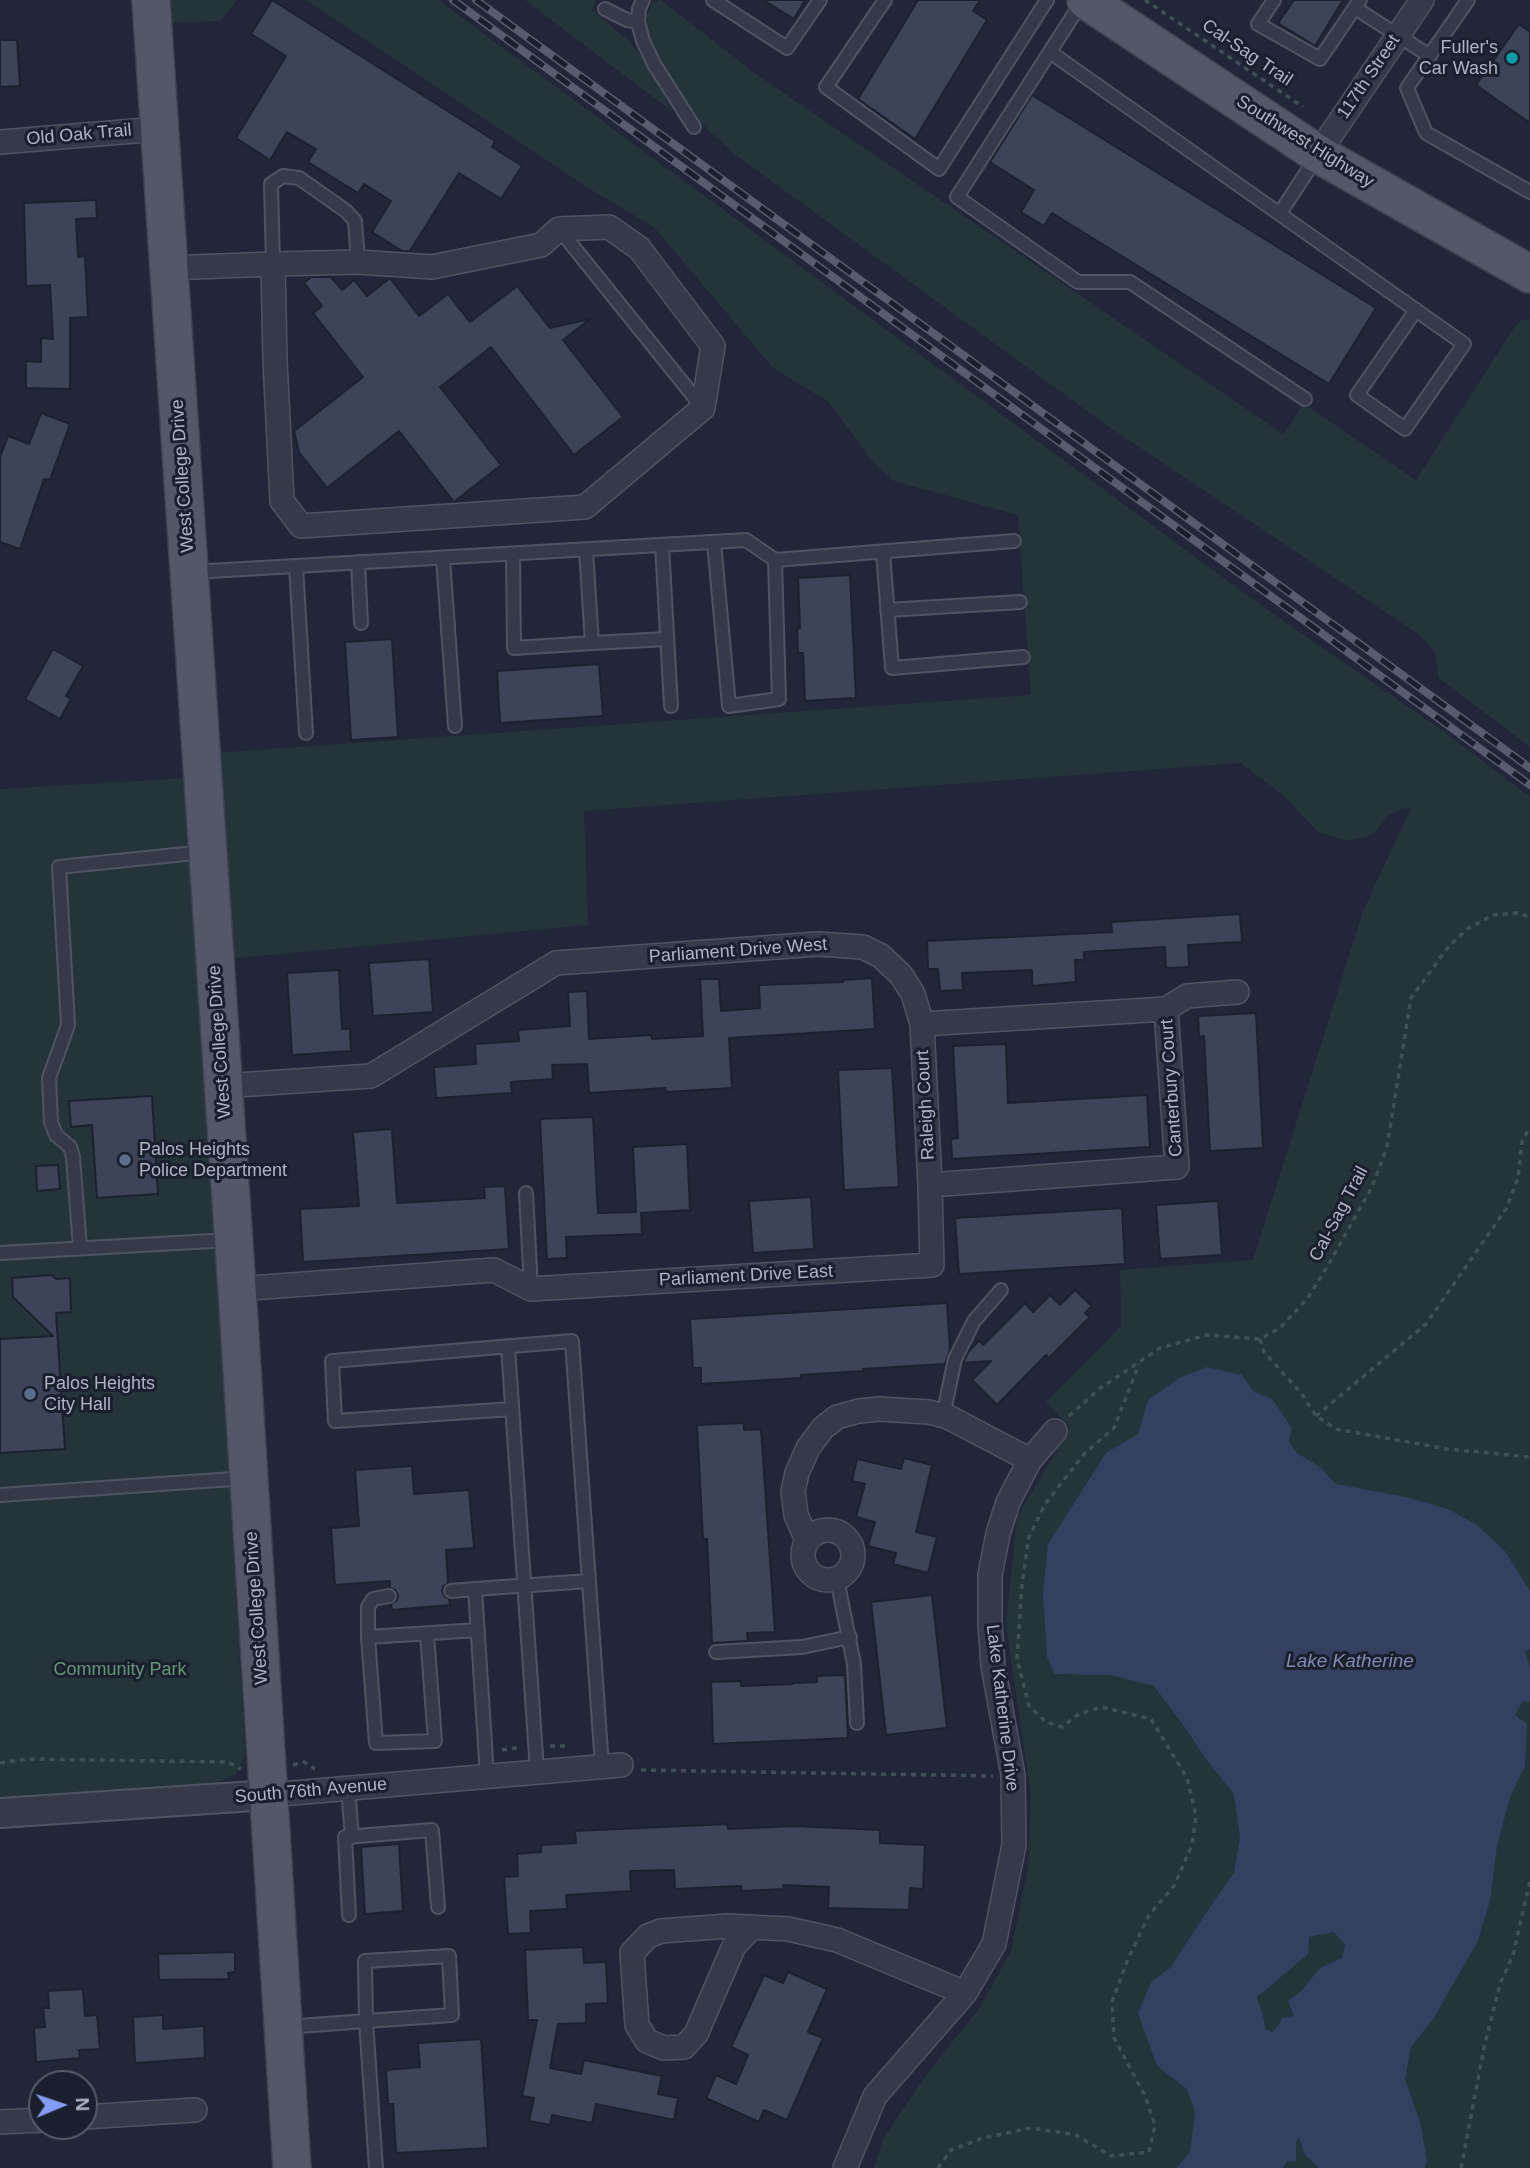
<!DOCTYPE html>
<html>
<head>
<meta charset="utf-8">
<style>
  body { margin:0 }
  #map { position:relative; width:1530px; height:2168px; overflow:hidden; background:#212738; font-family:Helvetica,sans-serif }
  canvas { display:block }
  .north { position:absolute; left:28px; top:2070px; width:70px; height:70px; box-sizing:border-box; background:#1a1f2d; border:2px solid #565b6a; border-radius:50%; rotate:88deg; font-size:19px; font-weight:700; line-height:28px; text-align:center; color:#afb4c5 }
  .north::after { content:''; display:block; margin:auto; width:24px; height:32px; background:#849cf5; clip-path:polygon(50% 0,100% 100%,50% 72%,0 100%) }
</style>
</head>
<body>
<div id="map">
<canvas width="1530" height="2168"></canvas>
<div class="north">N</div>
</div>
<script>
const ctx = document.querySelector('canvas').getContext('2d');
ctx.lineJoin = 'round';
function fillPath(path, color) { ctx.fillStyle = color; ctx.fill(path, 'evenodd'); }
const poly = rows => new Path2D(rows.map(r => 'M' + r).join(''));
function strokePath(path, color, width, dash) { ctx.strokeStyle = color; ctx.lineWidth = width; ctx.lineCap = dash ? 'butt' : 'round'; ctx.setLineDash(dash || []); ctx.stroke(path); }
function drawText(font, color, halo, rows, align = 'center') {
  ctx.font = font + ' Helvetica,sans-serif'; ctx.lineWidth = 6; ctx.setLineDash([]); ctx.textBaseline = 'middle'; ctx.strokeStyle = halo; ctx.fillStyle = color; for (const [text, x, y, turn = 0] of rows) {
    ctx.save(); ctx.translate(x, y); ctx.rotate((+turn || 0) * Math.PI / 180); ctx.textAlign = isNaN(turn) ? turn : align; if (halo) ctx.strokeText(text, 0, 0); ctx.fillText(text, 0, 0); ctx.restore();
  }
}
const green = poly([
  [166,0,237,0,220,21,167,23],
  [306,0,438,0,1262,606,1446,733,1530,797,1530,2168,874,2168,883,2139,924,2078,980,2007,1011,1951,1028,1867,1031,1797,1006,1625,1017,1517,1070,1428,1046,1402,1121,1326,1120,1270,1253,1260,1363,911,1411,808,1401,809,1388,816,1373,835,1348,841,1318,832,1284,796,1241,763,584,811,588,925,227,959,214,753,1031,695,1018,515,894,481,868,456,829,402,773,368,654,227,590,189],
  [525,0,596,0,592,10,630,42,646,62,658,78,669,109],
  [661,0,753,72,1283,434,1304,404,1416,480,1514,328,1520,321,1530,319,1530,747,1439,678,1434,651,1420,635,1112,429,737,156,707,129,674,88,654,55,645,32,647,15,653,2],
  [188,778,245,1752,242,1763,236,1774,213,1785,0,1799,0,789]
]);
const water = poly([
  [1207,1367,1242,1375,1254,1392,1272,1399,1292,1428,1289,1441,1297,1453,1320,1467,1336,1484,1406,1497,1448,1509,1477,1525,1505,1551,1530,1591,1530,1649,1525,1652,1530,1666,1530,1702,1523,1701,1515,1715,1527,1724,1525,1766,1510,1797,1497,1846,1490,1901,1477,1943,1433,2019,1411,2047,1405,2079,1420,2122,1427,2161,1425,2168,1319,2168,1305,2155,1299,2138,1296,2141,1296,2161,1286,2162,1283,2168,1176,2168,1190,2152,1195,2112,1187,2089,1157,2066,1138,2013,1151,1982,1170,1968,1214,1901,1234,1873,1240,1838,1234,1794,1206,1759,1184,1726,1154,1686,1110,1675,1055,1674,1047,1657,1043,1593,1048,1544,1106,1453,1138,1434,1148,1400,1179,1378],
  [1334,1932,1345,1945,1342,1958,1320,1968,1302,1990,1288,2001,1294,2016,1282,2018,1278,2026,1272,2032,1265,2029,1264,2020,1257,1997,1308,1954,1309,1937]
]);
const building = poly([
  [272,0,495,141,492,147,522,166,501,199,459,173,410,251,402,251,372,232,391,201,364,184,358,193,308,162,316,149,287,132,270,160,236,138,286,56,251,34,272,0],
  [763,0,805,0,794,19,763,0],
  [918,0,980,0,973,11,987,20,915,139,858,99,918,0],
  [1294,0,1343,0,1315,46,1278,23,1294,0],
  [1519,24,1530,32,1530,123,1476,85,1519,24],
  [0,40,17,40,20,86,0,87,0,40],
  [1032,95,1376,308,1329,384,1052,213,1044,226,1021,212,1034,190,990,162,1032,95],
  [96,200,97,218,76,219,78,257,85,256,88,317,70,318,70,389,26,388,26,361,41,362,41,338,53,339,50,285,26,286,24,203,96,200],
  [311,277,331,277,342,290,354,280,367,296,390,278,419,316,448,294,470,322,517,286,550,328,590,319,563,340,623,417,574,455,491,347,440,387,501,465,454,502,399,431,327,488,299,452,294,431,363,377,313,313,322,306,304,283,311,277],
  [41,413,70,424,50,480,44,479,20,549,0,542,0,457,8,436,29,444,41,413],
  [850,575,856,698,805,701,803,653,798,653,797,629,800,628,798,578,850,575],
  [392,639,398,737,351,740,345,642,392,639],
  [53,649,83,666,66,696,71,699,60,719,25,699,53,649],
  [599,664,603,716,500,723,497,671,599,664],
  [1240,914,1242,942,1188,945,1189,967,1166,968,1165,947,1084,952,1084,960,1075,960,1076,982,1032,986,1032,970,962,973,963,990,940,991,938,969,928,969,927,941,1112,932,1111,922,1240,914],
  [429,959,433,1012,373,1016,369,963,429,959],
  [339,970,342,1029,350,1029,351,1051,292,1055,287,973,339,970],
  [872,978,875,1029,729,1038,732,1088,666,1092,665,1088,589,1093,587,1064,552,1065,553,1079,511,1082,512,1093,436,1098,434,1067,476,1064,475,1044,519,1041,518,1030,570,1026,568,992,587,991,589,1039,651,1035,652,1039,703,1036,700,979,719,979,721,1011,760,1008,759,985,843,982,843,980,872,978],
  [1256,1013,1263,1148,1210,1151,1204,1036,1199,1037,1198,1016,1256,1013],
  [1006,1044,1008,1103,1147,1095,1150,1147,952,1159,951,1139,958,1138,953,1046,1006,1044],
  [892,1068,899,1187,844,1190,838,1070,892,1068],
  [152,1096,158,1194,97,1198,92,1125,71,1127,69,1101,152,1096],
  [593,1117,598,1213,636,1212,633,1147,687,1144,690,1210,641,1213,642,1234,566,1237,567,1258,547,1259,540,1119,593,1117],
  [392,1129,397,1203,485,1198,484,1187,505,1186,509,1249,303,1262,300,1209,359,1206,353,1132,392,1129],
  [58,1165,60,1189,37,1191,36,1166,58,1165],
  [811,1197,814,1249,753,1253,749,1201,811,1197],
  [1218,1201,1222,1255,1160,1259,1156,1205,1218,1201],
  [1122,1208,1125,1264,959,1274,955,1218,1122,1208],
  [52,1275,56,1279,70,1278,71,1312,56,1313,65,1449,0,1453,0,1339,53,1336,13,1297,12,1278,52,1275],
  [1075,1290,1092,1306,1085,1313,1090,1317,1049,1358,1046,1355,997,1405,972,1380,991,1361,963,1363,968,1352,979,1341,983,1345,1025,1303,1033,1312,1050,1295,1060,1305,1075,1290],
  [947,1303,950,1350,945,1364,863,1369,863,1371,801,1375,801,1378,701,1384,701,1368,693,1368,690,1319,947,1303],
  [744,1423,744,1430,761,1429,775,1632,747,1633,748,1641,712,1643,707,1539,703,1539,697,1425,744,1423],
  [904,1458,932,1465,916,1532,937,1537,928,1573,893,1564,896,1553,868,1546,875,1522,856,1517,865,1484,852,1481,857,1459,901,1469,904,1458],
  [412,1466,414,1494,469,1490,474,1548,446,1550,448,1583,443,1587,442,1591,444,1596,449,1599,450,1605,392,1610,391,1604,397,1600,398,1595,395,1590,390,1588,390,1581,335,1585,331,1528,359,1526,355,1470,412,1466],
  [932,1595,947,1728,886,1735,871,1602,932,1595],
  [845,1675,848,1738,713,1744,711,1682,741,1681,741,1686,793,1684,793,1683,817,1682,817,1676,845,1675],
  [727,1824,728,1829,794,1826,880,1830,880,1843,925,1845,923,1889,910,1888,909,1910,828,1908,829,1887,783,1885,784,1889,742,1891,741,1886,675,1889,674,1870,630,1871,631,1891,566,1895,567,1909,530,1911,531,1933,508,1934,504,1877,518,1876,517,1854,541,1852,541,1845,576,1843,575,1831,727,1824],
  [399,1844,403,1911,365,1914,361,1847,399,1844],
  [583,1947,584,1963,606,1962,608,2003,586,2004,586,2023,558,2024,550,2068,581,2074,584,2060,662,2076,658,2094,678,2098,674,2120,596,2104,592,2123,552,2115,550,2125,529,2121,534,2098,522,2096,537,2020,528,2020,525,1950,583,1947],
  [235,1952,235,1972,228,1973,229,1979,159,1980,158,1954,235,1952],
  [788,1972,827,1989,808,2032,823,2038,787,2120,764,2110,759,2122,706,2098,716,2075,736,2084,748,2055,731,2047,764,1975,783,1983,788,1972],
  [83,1989,85,2016,97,2015,100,2049,79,2050,80,2058,36,2062,34,2028,45,2027,43,2008,49,2008,48,1991,83,1989],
  [163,2015,163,2029,204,2026,205,2058,135,2063,133,2017,163,2015],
  [481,2039,488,2148,396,2153,393,2104,388,2104,386,2070,420,2067,418,2043,481,2039]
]);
const path = poly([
  [1145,0,1303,107],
  [1260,1339,1264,1352,1301,1393,1316,1416,1336,1429,1447,1449,1530,1457],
  [1069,1416,1099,1389,1160,1348,1207,1335,1260,1339,1280,1328,1308,1298,1327,1267,1372,1187,1387,1147,1411,998,1449,946,1467,929,1493,915,1517,913,1530,917],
  [1316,1416,1426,1324,1506,1209,1518,1178,1522,1142,1530,1127],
  [550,1746,567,1746],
  [502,1750,522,1747],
  [0,1763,26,1759,227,1762,241,1769],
  [293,1765,304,1762,315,1769],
  [641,1770,993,1776],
  [938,2168,951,2150,983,2138,1031,2128,1076,2135,1111,2156,1149,2152,1155,2125,1145,2096,1114,2038,1112,2002,1128,1959,1149,1915,1174,1886,1192,1845,1196,1816,1187,1778,1151,1719,1102,1707,1079,1714,1062,1727,1046,1722,1029,1706,1017,1659,1022,1584,1029,1537,1045,1504,1085,1453,1114,1428,1139,1364],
  [1461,2168,1484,2048,1500,1984,1513,1955,1530,1881]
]);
const service = poly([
  [643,0,639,9,638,22,643,41,654,64,694,127],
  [713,0,787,48,820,0],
  [885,0,826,87,939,169,1047,0],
  [1083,0,957,197,1078,282,1130,282,1305,399],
  [1274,0,1258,24,1320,59,1360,0],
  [1468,0,1407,88,1426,133,1530,192],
  [1355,8,1430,56],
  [605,9,627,20,638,22],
  [1050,52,1464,344,1405,429,1357,395,1416,310],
  [1280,213,1316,158],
  [559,229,703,408],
  [273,264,271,184,283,176,299,178,346,211,355,221,358,262],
  [714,542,729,706,779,699,775,560],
  [662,545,671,706],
  [586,550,592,643,667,639],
  [883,552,892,668,1023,657],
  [513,554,514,648,592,643],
  [443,558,455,726],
  [358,562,361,623],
  [296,566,306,733],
  [192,572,746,540,775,560,1014,541],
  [887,610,1020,602],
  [526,1193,531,1289],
  [80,1248,73,1157,70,1147,56,1135,51,1122,49,1078,68,1025,59,867,204,852],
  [0,1253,229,1240],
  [508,1347,537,1771],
  [512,1409,335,1421,332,1361,572,1341,602,1766],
  [943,1416,955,1359,974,1321,1001,1290],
  [0,1495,248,1478],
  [837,1579,854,1664,857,1723],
  [451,1591,475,1589],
  [427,1634,435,1741,376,1743,368,1637,478,1630],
  [368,1637,368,1607,373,1599,389,1596],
  [716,1652,802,1647,850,1637],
  [487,1776,475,1589,589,1581],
  [348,1788,352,1837],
  [349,1915,345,1837,432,1830,438,1907],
  [286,2027,366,2021,452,2015,449,1956,365,1961,366,2021,376,2168]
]);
const minor = poly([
  [0,142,159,129],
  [1318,154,1422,0],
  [168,268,273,264,358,262,432,267,541,245,559,229,609,227,639,248,713,346,703,408,585,507,301,526,282,501,275,360,273,264],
  [922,1024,1166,1009,1187,996,1237,992],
  [223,1086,371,1076,556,963,818,944,863,947,881,956,901,975,913,994,922,1024,930,1185],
  [237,1289,494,1270,531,1289,932,1265,930,1185,1177,1167,1166,1009],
  '803 1555a25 25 0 1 1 50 0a25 25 0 1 1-50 0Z',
  [807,1540,796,1515,793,1491,797,1473,808,1448,823,1428,837,1417,859,1411,879,1409,929,1412,948,1417,1030,1460],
  [269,1795,621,1765],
  [752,1927,734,1946,696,2034,684,2047,664,2048,647,2041,637,2025,632,1953,648,1936,661,1931,728,1926,788,1929,837,1940,965,1993],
  [84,2117,195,2110],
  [0,2122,42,2120],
  [845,2168,875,2096,965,1993,994,1944,1014,1845,1013,1775,993,1666,990,1622,990,1575,998,1534,1008,1502,1030,1460,1055,1431]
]);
const tertiary = poly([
  [0,1813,269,1795]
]);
const primary = poly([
  [151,0,237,1289,292,2168],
  [1086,0,1318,154,1530,274]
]);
const rail = poly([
  [453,0,1530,785],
  [476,0,1530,768]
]);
const markers = [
  [1512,58,7,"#0f9aa8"],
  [125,1160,7,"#5c6f8a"],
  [30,1394,7,"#5c6f8a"]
];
const poiNames = [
  ["Fuller's",1498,48,"right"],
  ["Car Wash",1498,69,"right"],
  ["Palos Heights",139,1150],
  ["Police Department",139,1171],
  ["Palos Heights",44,1384],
  ["City Hall",44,1405]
];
const streetNames = [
  ["Cal-Sag Trail",1247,53,34],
  ["117th Street",1369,77,-56],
  ["Old Oak Trail",79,135,-5],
  ["Southwest Highway",1305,142,32],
  ["West College Drive",183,476,-94],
  ["Parliament Drive West",738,951,-4],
  ["West College Drive",220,1042,-94],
  ["Canterbury Court",1172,1088,-94],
  ["Raleigh Court",926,1105,-93],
  ["Cal-Sag Trail",1339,1214,-62],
  ["Parliament Drive East",746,1276,-3],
  ["West College Drive",257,1608,-94],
  ["Lake Katherine Drive",1002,1708,83],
  ["South 76th Avenue",311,1791,-5]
];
const parkNames = [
  ["Community Park",120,1670]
];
const waterNames = [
  ["Lake Katherine",1350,1662]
];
fillPath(green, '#24343a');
fillPath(water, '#353f5f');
fillPath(building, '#3d4458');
strokePath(building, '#1c212f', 2);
strokePath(service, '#4f5463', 16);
strokePath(minor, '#4f5463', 26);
strokePath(tertiary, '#4f5463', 32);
strokePath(primary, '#3e4252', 40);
strokePath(path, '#415056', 3.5, [5, 5]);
strokePath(service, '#353948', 12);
strokePath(minor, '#353948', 23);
strokePath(tertiary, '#353948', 28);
strokePath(primary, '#535868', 37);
strokePath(rail, '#575c6f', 8);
strokePath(rail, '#1a1f2d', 5, [16]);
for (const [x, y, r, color] of markers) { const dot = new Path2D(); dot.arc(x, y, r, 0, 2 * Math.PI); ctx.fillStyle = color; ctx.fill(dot); strokePath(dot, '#1a1f2d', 2.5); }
drawText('18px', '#afb4c5', '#1a1f2d', poiNames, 'left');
drawText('18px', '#afb4c5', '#1a1f2d', streetNames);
drawText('18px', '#67957a', '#1a1f2d', parkNames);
drawText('italic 19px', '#808bb1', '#1a1f2d', waterNames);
</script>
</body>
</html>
